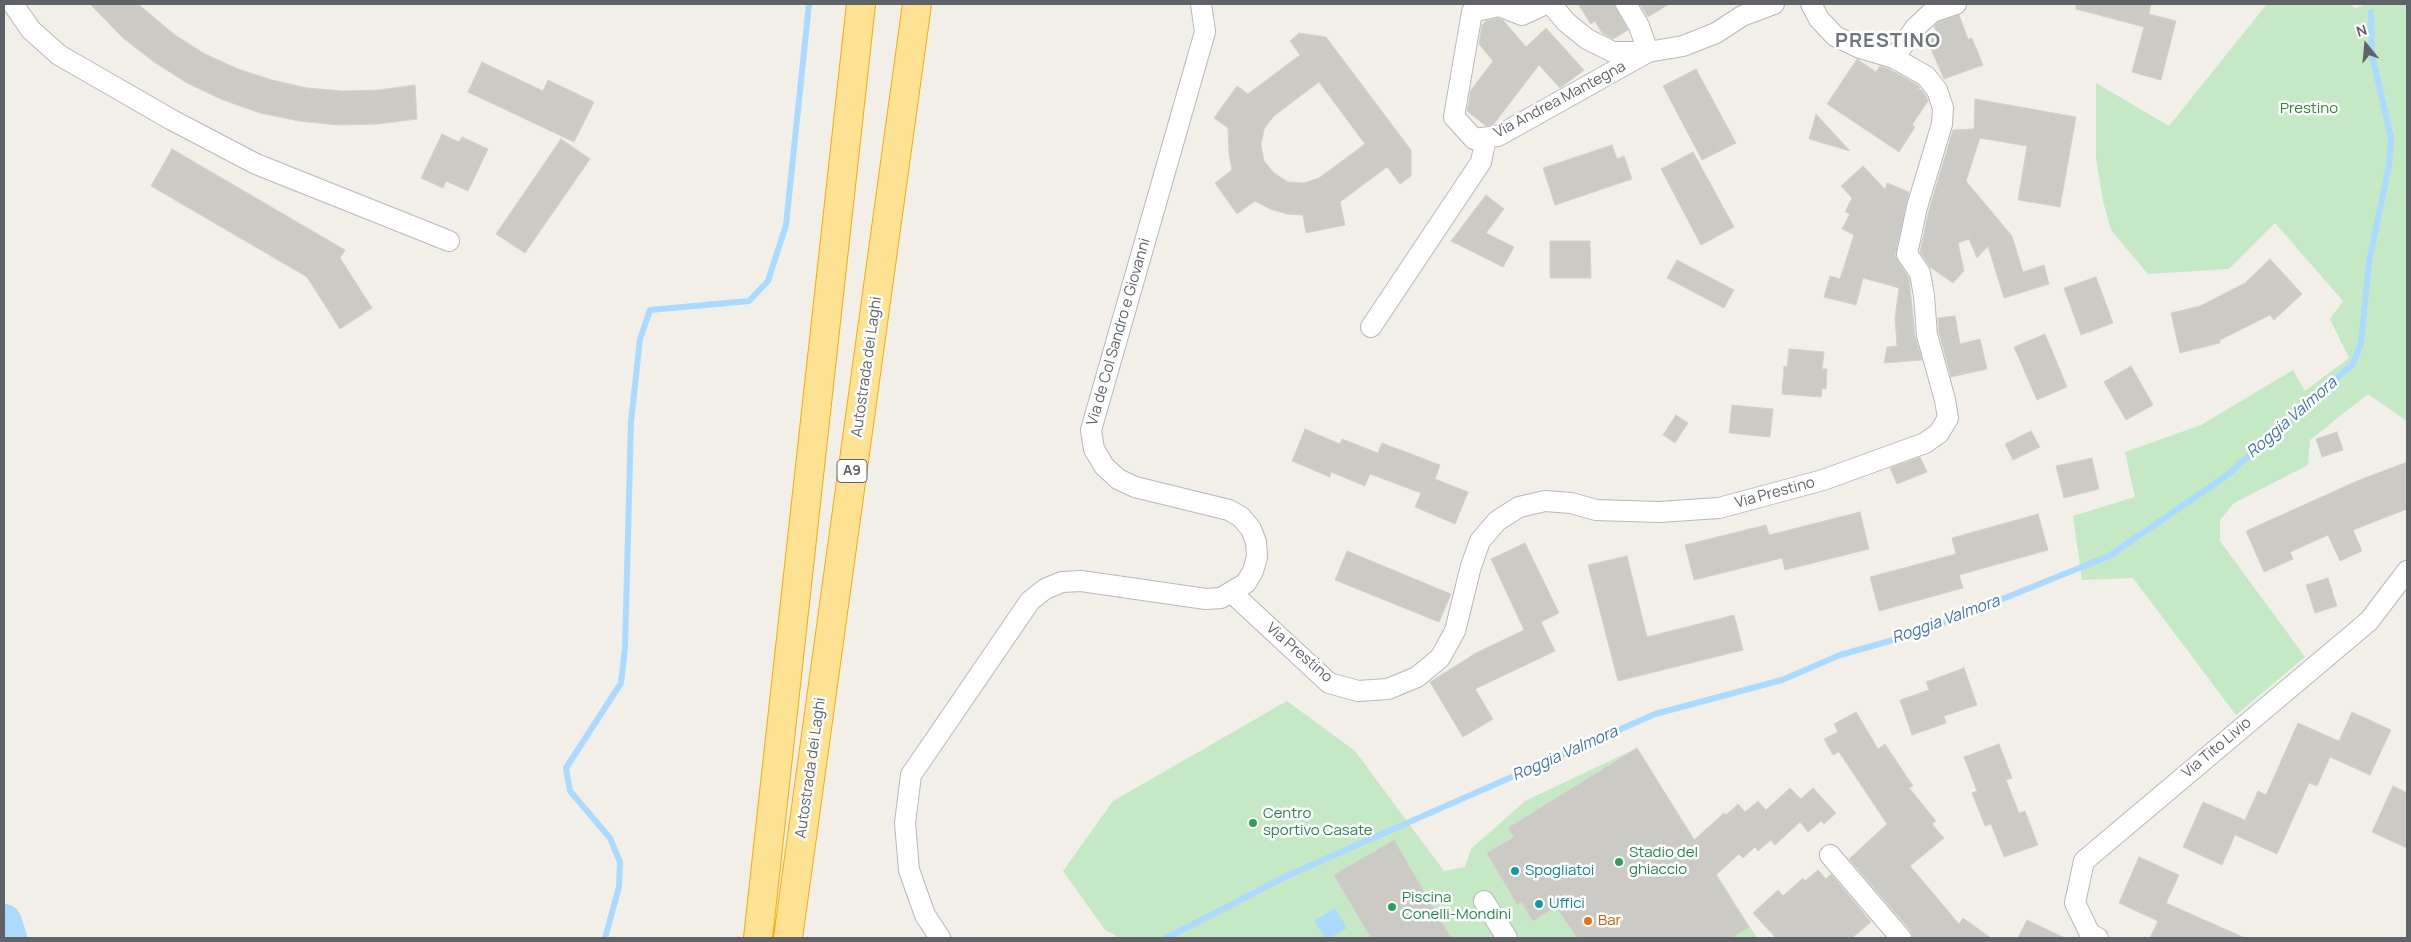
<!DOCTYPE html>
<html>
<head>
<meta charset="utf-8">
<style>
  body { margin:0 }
  #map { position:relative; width:2411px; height:942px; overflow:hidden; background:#f1efe8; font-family:Manrope,sans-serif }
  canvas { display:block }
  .frame { position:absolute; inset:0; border:5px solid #5f6368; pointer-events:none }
  .north { position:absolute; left:2341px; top:20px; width:50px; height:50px; -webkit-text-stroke:4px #fff; paint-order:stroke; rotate:343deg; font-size:14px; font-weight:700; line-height:20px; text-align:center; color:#5f6368 }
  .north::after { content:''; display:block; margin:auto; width:18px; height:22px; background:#5f6368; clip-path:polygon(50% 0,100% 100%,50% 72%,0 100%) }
</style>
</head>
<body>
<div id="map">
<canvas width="2411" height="942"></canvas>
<div class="frame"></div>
<div class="north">N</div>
</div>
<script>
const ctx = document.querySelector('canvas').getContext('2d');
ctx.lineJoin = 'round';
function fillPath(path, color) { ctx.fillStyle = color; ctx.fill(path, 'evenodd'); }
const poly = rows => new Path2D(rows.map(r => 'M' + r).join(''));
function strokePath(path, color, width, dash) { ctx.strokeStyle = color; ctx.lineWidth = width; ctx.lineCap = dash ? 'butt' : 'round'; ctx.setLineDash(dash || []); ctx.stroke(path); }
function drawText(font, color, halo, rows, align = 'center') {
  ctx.font = font + ' Manrope,sans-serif'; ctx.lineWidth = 5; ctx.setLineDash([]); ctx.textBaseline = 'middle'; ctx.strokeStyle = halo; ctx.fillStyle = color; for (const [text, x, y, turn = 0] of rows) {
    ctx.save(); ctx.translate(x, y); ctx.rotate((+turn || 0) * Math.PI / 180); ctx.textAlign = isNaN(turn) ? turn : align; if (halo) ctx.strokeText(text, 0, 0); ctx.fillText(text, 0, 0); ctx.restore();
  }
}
const green = poly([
  [2267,4,2352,4,2354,9,2366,4,2407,4,2407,421,2368,394,2310,440,2308,465,2234,503,2220,520,2220,541,2305,657,2236,715,2133,578,2082,580,2073,516,2135,497,2125,452,2201,425,2293,370,2305,391,2349,358,2330,319,2343,301,2275,223,2229,269,2148,274,2111,230,2103,201,2096,158,2096,83,2169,126],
  [1287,701,1355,751,1444,871,1465,867,1471,849,1525,801,1637,748,1757,938,1120,938,1105,930,1063,871,1113,801]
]);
const water = poly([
  [1335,908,1347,928,1330,938,1325,938,1314,921]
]);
const stream = poly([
  [605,938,619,887,620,862,610,838,570,791,566,768,621,683,625,648,631,422,640,339,650,310,749,301,768,281,786,225,809,4],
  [1166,938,1291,874,1655,714,1782,680,1840,655,1918,633,2109,556,2226,476,2353,364,2361,343,2369,262,2389,165,2391,138,2372,55,2371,12]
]);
const river = poly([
  [4,922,9,938]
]);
const building = poly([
  [90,4,138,4,175,35,205,54,238,69,272,80,307,88,343,91,379,90,415,85,417,119,378,124,338,125,299,121,260,113,223,100,187,83,154,62,123,38,90,4],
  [1578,4,1614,4,1628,30,1613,39,1602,33,1595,21,1591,24,1578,4],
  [1640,4,1669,4,1648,17,1640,4],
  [2076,4,2151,4,2149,14,2176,21,2161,80,2132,72,2144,27,2076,9,2076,4],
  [1959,15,1968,39,1972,38,1983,65,1944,79,1927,40,1938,35,1934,26,1938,22,1959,15],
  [1498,18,1503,20,1526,47,1546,28,1584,70,1560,88,1539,65,1493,125,1486,126,1467,111,1471,90,1493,61,1479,44,1482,25,1486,21,1498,18],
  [1299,33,1326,37,1411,150,1411,176,1400,184,1387,167,1340,202,1345,225,1306,233,1303,215,1287,214,1270,209,1255,201,1237,214,1215,183,1232,170,1229,154,1228,128,1214,118,1237,86,1248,94,1300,55,1290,41,1299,33],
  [1319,82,1365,144,1319,178,1304,183,1288,182,1274,173,1264,161,1261,145,1264,129,1274,116,1319,82],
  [1857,59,1876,72,1880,66,1889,69,1918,85,1920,88,1917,89,1922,90,1926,96,1928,101,1912,125,1915,127,1899,152,1827,104,1857,59],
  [482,62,543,91,548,80,594,102,574,142,468,92,482,62],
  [1696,69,1736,143,1702,160,1663,86,1696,69],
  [1975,99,2076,117,2060,207,2018,200,2027,146,1980,138,1966,181,2012,236,2023,272,2044,265,2049,284,2004,298,1988,246,1977,258,1969,239,1958,243,1964,271,1953,283,1930,267,1920,252,1929,210,1953,130,1974,129,1975,99],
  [1816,114,1850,151,1809,139,1816,114],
  [442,134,459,142,462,137,488,149,468,191,446,181,443,188,421,178,442,134],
  [561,139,590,159,525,253,496,234,561,139],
  [1612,145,1617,159,1624,156,1632,179,1555,205,1543,168,1612,145],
  [172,149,345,250,340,258,372,308,340,329,307,277,151,186,172,149],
  [1693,152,1734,227,1701,245,1661,169,1693,152],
  [1863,166,1885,189,1887,183,1909,192,1895,256,1909,278,1915,336,1922,360,1884,363,1887,347,1897,346,1895,318,1899,288,1863,278,1856,305,1824,297,1830,276,1840,279,1854,235,1842,229,1850,214,1845,212,1852,198,1841,186,1863,166],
  [1486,195,1504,209,1486,233,1514,247,1503,267,1451,241,1486,195],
  [1550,241,1590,241,1591,278,1550,278,1550,241],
  [2270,259,2302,294,2274,320,2270,315,2220,340,2220,343,2180,353,2171,313,2200,306,2245,283,2270,259],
  [1677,260,1734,290,1724,308,1667,278,1677,260],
  [2096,277,2113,323,2081,335,2064,288,2096,277],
  [1955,316,1960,344,1980,339,1987,369,1951,377,1939,333,1938,318,1955,316],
  [2045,334,2067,387,2037,400,2014,347,2045,334],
  [1789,349,1824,352,1822,369,1827,369,1826,389,1822,388,1821,397,1782,394,1784,366,1787,367,1789,349],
  [2131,366,2153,405,2126,420,2104,382,2131,366],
  [1732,405,1773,409,1770,437,1729,433,1732,405],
  [1676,415,1688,423,1675,443,1663,435,1676,415],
  [1305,429,1340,444,1342,439,1378,453,1382,443,1440,465,1435,479,1468,492,1455,524,1415,507,1421,493,1370,474,1365,486,1331,472,1330,477,1292,461,1305,429],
  [2031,431,2040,447,2013,460,2005,444,2031,431],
  [2337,432,2343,450,2322,457,2316,439,2337,432],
  [1920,457,1927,472,1897,484,1890,468,1920,457],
  [2092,458,2099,489,2064,498,2056,466,2092,458],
  [2407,462,2407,509,2353,530,2362,551,2340,561,2328,535,2290,552,2293,559,2264,572,2246,531,2357,481,2407,462],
  [1860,512,1869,549,1785,570,1782,558,1694,580,1685,545,1766,525,1769,535,1860,512],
  [2038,514,2048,550,1959,575,1963,588,1879,611,1870,577,1956,554,1952,538,2038,514],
  [1525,543,1559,613,1541,622,1555,651,1475,689,1493,719,1463,737,1430,682,1476,653,1524,630,1491,559,1525,543],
  [1347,551,1451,594,1439,622,1335,580,1347,551],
  [1627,556,1647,637,1734,615,1743,650,1618,681,1588,565,1627,556],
  [2328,578,2337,606,2315,613,2306,585,2328,578],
  [1964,668,1977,705,1944,716,1946,723,1912,735,1900,700,1929,690,1926,682,1964,668],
  [1856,712,1878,749,1885,744,1913,786,1909,788,1936,821,1932,824,1944,838,1910,866,1959,924,1963,918,1991,938,1913,938,1910,930,1849,859,1887,824,1839,752,1833,755,1824,739,1838,732,1834,724,1856,712],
  [2352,712,2391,730,2370,775,2330,757,2317,786,2309,783,2277,854,2235,835,2222,865,2183,847,2203,802,2245,820,2258,791,2266,795,2298,723,2339,741,2352,712],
  [1999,744,2012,778,2006,780,2019,813,2025,811,2038,845,2004,857,1991,824,1985,826,1972,793,1977,791,1964,757,1999,744],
  [1637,748,1694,840,1724,813,1726,815,1738,804,1745,812,1758,801,1766,810,1790,788,1801,799,1813,788,1836,813,1824,824,1821,821,1808,832,1800,822,1775,845,1771,840,1758,851,1755,847,1743,858,1739,854,1716,875,1749,927,1731,938,1577,938,1556,906,1533,921,1521,902,1517,904,1487,853,1514,837,1508,828,1637,748],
  [2393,786,2407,793,2407,848,2372,832,2393,786],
  [1394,840,1451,938,1371,938,1334,875,1394,840],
  [2139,857,2179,875,2166,903,2245,938,2150,938,2158,921,2119,903,2139,857],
  [1818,870,1826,879,1831,874,1871,922,1852,938,1776,938,1753,913,1778,890,1783,896,1803,878,1805,881,1818,870],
  [2027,920,2065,938,2018,938,2027,920]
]);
const minor = poly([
  [13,4,31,30,59,55,172,120,256,164,449,241],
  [1546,4,1522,15,1499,6,1472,12,1454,117,1474,139,1498,136,1648,52,1639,26,1626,4],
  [1551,4,1566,22,1587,39,1613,52,1648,52,1683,46,1716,33,1742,16,1774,4],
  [1894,58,1915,28,1932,12,1956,4],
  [1371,327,1481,162,1486,138],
  [1231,592,1329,683,1358,691,1388,689,1417,677,1440,658,1455,631,1471,566,1480,541,1497,521,1519,507,1545,501,1571,503,1596,510,1659,512,1719,508,1823,480,1925,443,1939,433,1948,418,1945,400,1927,335,1924,296,1920,273,1907,254,1917,207,1942,124,1943,108,1937,90,1926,76,1894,58,1860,48,1835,36,1819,19,1811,4],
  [1830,855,1901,938],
  [1484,901,1507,938],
  [940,938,925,915,909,870,905,823,911,775,1030,601,1045,589,1062,582,1081,581,1206,599,1221,598,1246,583,1253,571,1257,557,1256,542,1251,529,1241,517,1229,510,1135,487,1118,479,1104,466,1094,449,1091,430,1205,32,1201,4],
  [2098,938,2090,934,2075,903,2084,861,2369,621,2407,571]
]);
const highway = poly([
  [758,938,861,4],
  [788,938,917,4]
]);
const markers = [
  [1253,823,5,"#2e9e5b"],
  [1619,862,5,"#2e9e5b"],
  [1515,871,5,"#0f9aa8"],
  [1539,904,5,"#0f9aa8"],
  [1392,907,5,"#2e9e5b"],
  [1588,921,5,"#e8710a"]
];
const shields = [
  [852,471,30]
];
const shieldNames = [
  ["A9",852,471]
];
const streetNames = [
  ["Via Andrea Mantegna",1560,100,-28],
  ["Via de Col Sandro e Giovanni",1119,332,-74],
  ["Autostrada dei Laghi",867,367,-82],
  ["Via Prestino",1775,493,-15],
  ["Via Prestino",1299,653,41],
  ["Via Tito Livio",2217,748,-40],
  ["Autostrada dei Laghi",811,768,-82]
];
const parkNames = [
  ["Prestino",2309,109]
];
const leisureNames = [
  ["Centro",1263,814],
  ["sportivo Casate",1263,831],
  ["Stadio del",1629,853],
  ["ghiaccio",1629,870],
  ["Piscina",1402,898],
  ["Conelli-Mondini",1402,915]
];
const cultureNames = [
  ["Spogliatoi",1525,871],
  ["Uffici",1549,904]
];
const foodNames = [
  ["Bar",1598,921]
];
const waterNames = [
  ["Roggia Valmora",2292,418,-41],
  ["Roggia Valmora",1946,620,-20],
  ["Roggia Valmora",1565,754,-24]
];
const districtNames = [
  ["PRESTINO",1888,41]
];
fillPath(green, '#c5e8c5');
fillPath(water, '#aadaff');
strokePath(stream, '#aadaff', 6);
strokePath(river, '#aadaff', 36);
fillPath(building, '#cccac5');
strokePath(building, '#d6d1c6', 1);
strokePath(minor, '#b5b8bc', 22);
strokePath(highway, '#f9ab00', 30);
strokePath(minor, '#fff', 20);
strokePath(highway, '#fde293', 28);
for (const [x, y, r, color] of markers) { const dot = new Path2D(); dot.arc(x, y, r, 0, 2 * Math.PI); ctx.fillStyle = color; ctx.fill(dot); strokePath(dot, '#fff', 2); }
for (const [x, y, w] of shields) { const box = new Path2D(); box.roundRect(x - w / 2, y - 11.5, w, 23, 4); ctx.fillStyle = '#fff'; ctx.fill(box); strokePath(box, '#5f6368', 1); }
drawText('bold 14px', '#5f6368', null, shieldNames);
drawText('15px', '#5f6368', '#fff', streetNames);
drawText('15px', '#348238', '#fff', parkNames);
drawText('15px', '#27864d', '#fff', leisureNames, 'left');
drawText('15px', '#0d838f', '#fff', cultureNames, 'left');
drawText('15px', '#c56008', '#fff', foodNames, 'left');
drawText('italic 16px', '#4174aa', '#fff', waterNames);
ctx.letterSpacing = '1px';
drawText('bold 20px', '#70757a', '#fff', districtNames);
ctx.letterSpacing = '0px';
</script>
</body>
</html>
